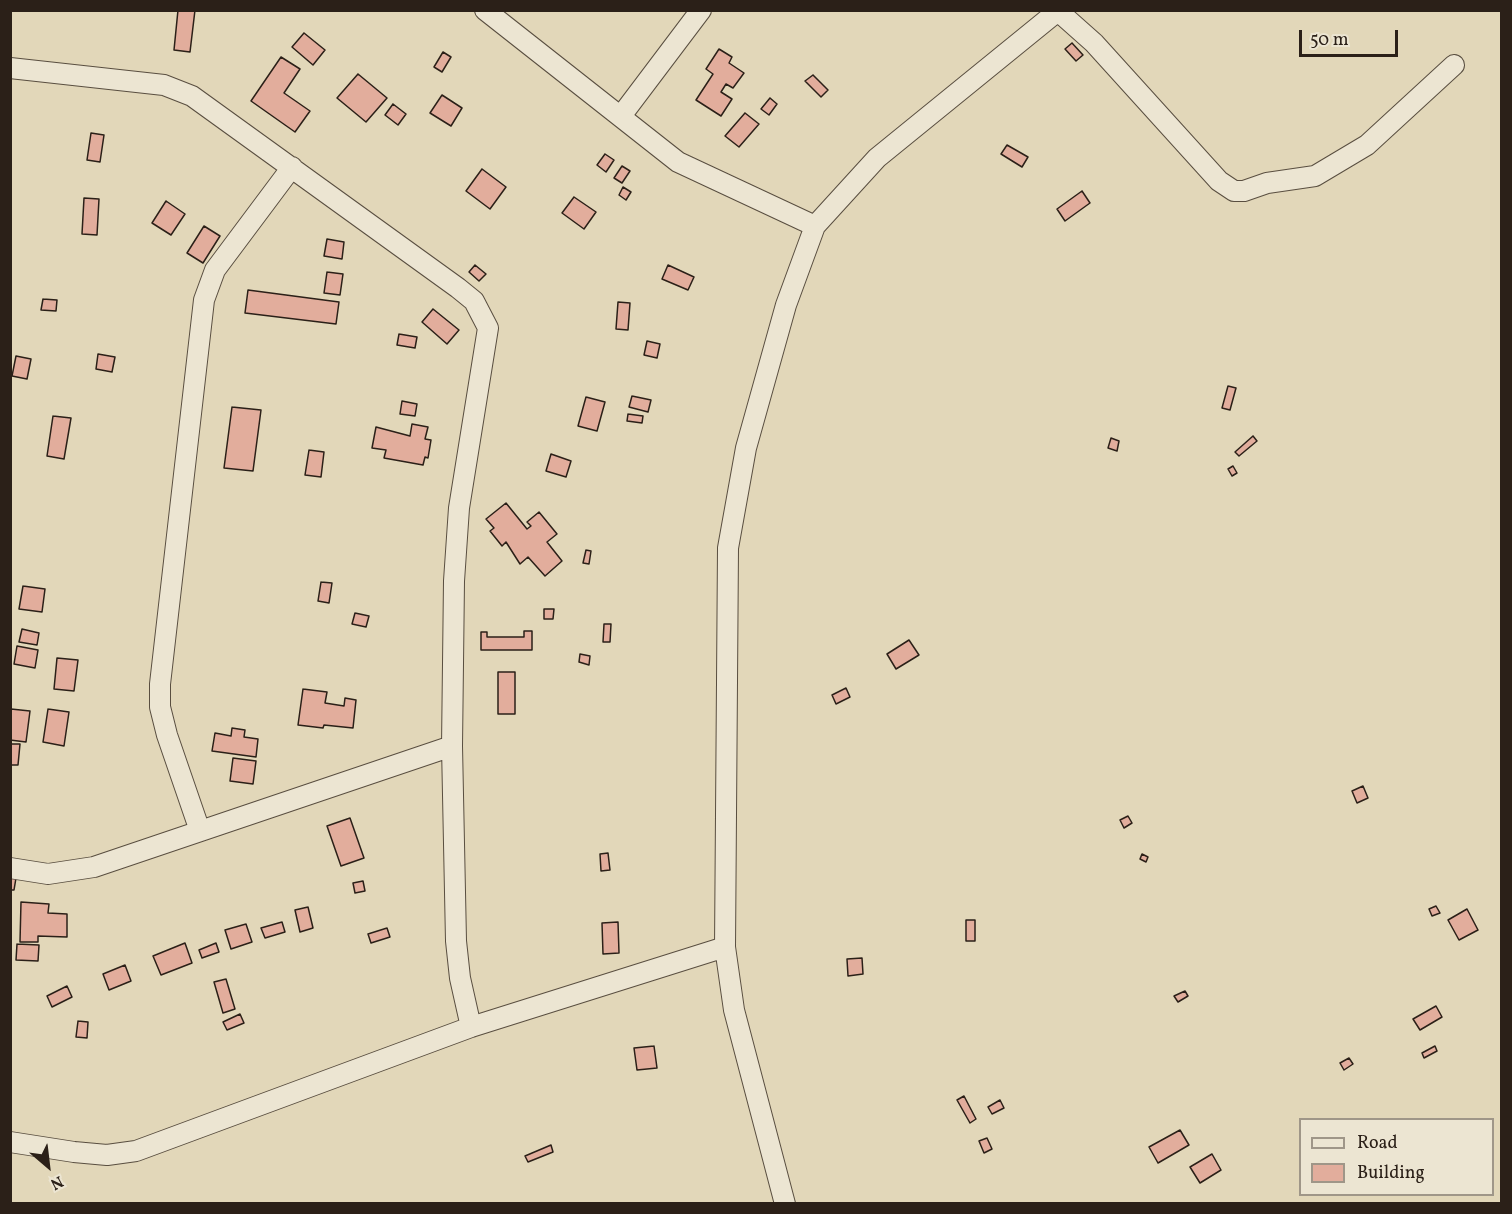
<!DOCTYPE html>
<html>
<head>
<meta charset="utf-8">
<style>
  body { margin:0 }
  #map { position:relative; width:1512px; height:1214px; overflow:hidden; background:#e2d7b9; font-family:Vollkorn,serif }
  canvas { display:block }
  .frame { position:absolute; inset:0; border:12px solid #2b2018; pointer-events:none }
  .legend { position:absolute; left:1299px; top:1118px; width:195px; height:78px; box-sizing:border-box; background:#ece5d2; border:2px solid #9f9688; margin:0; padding:8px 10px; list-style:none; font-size:18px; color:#2b2018 }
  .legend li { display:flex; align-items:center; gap:12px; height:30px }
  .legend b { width:30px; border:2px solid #9f9688 }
  .north { position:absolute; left:18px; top:1136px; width:60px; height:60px; -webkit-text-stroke:4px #ece5d2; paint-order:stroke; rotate:152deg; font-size:16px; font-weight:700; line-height:24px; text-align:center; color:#2b2018 }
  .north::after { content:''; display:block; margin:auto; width:21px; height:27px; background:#2b2018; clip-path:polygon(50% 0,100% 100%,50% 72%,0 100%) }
  .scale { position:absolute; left:1299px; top:30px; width:99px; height:27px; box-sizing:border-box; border:3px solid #2b2018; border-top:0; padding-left:8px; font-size:18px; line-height:21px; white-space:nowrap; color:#2b2018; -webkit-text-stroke:4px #ece5d2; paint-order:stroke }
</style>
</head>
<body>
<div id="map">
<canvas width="1512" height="1214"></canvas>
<div class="frame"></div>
<ul class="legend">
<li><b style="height:8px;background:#ece5d2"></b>Road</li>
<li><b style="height:16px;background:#e2ad9c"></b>Building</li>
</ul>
<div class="north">N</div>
<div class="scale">50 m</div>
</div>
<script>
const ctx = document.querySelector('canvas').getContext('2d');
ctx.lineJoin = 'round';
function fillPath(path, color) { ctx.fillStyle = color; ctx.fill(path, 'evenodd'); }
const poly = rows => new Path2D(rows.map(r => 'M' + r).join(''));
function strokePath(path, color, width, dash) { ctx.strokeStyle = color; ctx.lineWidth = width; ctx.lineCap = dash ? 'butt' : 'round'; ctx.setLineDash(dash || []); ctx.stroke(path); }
const building = poly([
  [178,10,195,10,190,52,174,50,178,10],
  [304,33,325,50,313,65,292,47,304,33],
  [1072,43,1083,55,1076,61,1065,49,1072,43],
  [719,49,732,57,729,63,744,73,733,88,726,84,721,92,732,99,721,116,696,100,713,74,706,69,719,49],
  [443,52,451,57,442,72,434,67,443,52],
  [281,57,300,69,284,93,310,111,295,132,251,101,281,57],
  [358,74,387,98,366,122,337,98,358,74],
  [813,75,828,90,821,97,805,81,813,75],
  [442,95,462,108,451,126,430,113,442,95],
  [770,98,777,104,769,115,761,109,770,98],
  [393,104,406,114,398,125,385,115,393,104],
  [745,113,759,124,739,147,725,136,745,113],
  [91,133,104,135,100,162,87,160,91,133],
  [1007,145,1028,157,1022,167,1001,154,1007,145],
  [605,154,614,160,606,172,597,165,605,154],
  [622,166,630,171,622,183,614,178,622,166],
  [482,169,506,187,490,209,466,191,482,169],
  [623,187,631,192,626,200,619,195,623,187],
  [1082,191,1090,203,1065,221,1057,209,1082,191],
  [574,197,596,212,584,229,562,213,574,197],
  [84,198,99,199,97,235,82,234,84,198],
  [166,201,185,214,171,235,152,223,166,201],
  [204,226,220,236,203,263,187,253,204,226],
  [327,239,344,242,342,259,324,256,327,239],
  [475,265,486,274,479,281,469,272,475,265],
  [668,265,694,277,688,290,662,279,668,265],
  [327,272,343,274,340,295,324,293,327,272],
  [248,290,339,302,336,324,245,313,248,290],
  [43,299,57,300,56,311,41,310,43,299],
  [618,302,630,303,628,330,616,329,618,302],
  [433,309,459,330,447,344,422,322,433,309],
  [399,334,417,337,415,348,397,345,399,334],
  [647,341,660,344,657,358,644,355,647,341],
  [98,354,115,357,112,372,96,369,98,354],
  [16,356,31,359,27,379,12,376,16,356],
  [1228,386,1236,388,1230,410,1222,408,1228,386],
  [632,396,651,400,648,412,629,407,632,396],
  [586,397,605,402,597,431,578,426,586,397],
  [402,401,417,404,415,416,400,414,402,401],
  [232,407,261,410,253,471,224,468,232,407],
  [628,414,643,416,642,423,627,421,628,414],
  [53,416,71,418,64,459,47,456,53,416],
  [412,424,428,427,425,439,431,440,428,458,425,457,423,465,384,458,386,450,372,448,376,427,410,436,412,424],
  [1253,436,1257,441,1239,456,1235,452,1253,436],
  [1111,438,1119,441,1117,451,1108,448,1111,438],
  [309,450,324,452,321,477,305,475,309,450],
  [551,454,571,461,566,477,546,471,551,454],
  [1233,466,1237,473,1232,476,1228,469,1233,466],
  [506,503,527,529,531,526,527,522,539,512,557,534,547,542,562,561,545,576,528,557,520,564,506,542,502,546,490,531,494,528,486,519,506,503],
  [586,550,591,551,589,564,583,563,586,550],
  [321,582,332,583,329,603,318,601,321,582],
  [23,586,45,589,42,612,19,609,23,586],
  [544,609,554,609,553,619,544,619,544,609],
  [355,613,369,616,366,627,352,624,355,613],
  [604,624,611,624,610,642,603,642,604,624],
  [22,629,39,633,37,645,19,642,22,629],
  [524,631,532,631,532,650,481,650,481,632,487,632,487,637,524,637,524,631],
  [909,640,919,655,896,669,887,654,909,640],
  [17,646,38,650,35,668,14,664,17,646],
  [580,654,590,656,589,665,579,662,580,654],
  [57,658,78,660,74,691,54,689,57,658],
  [498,672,515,672,515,714,498,714,498,672],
  [846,688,850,697,836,704,832,695,846,688],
  [303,689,327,692,325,703,344,706,345,698,356,700,353,728,324,725,323,728,298,725,303,689],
  [11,709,30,711,26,742,10,740,11,709],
  [48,709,69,712,64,746,43,742,48,709],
  [232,728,245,730,244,737,258,739,256,757,212,751,215,733,231,736,232,728],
  [10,744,20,744,18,765,10,765,10,744],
  [233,758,256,761,253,784,230,781,233,758],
  [1363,786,1368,798,1357,803,1352,791,1363,786],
  [1128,816,1132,823,1124,828,1120,820,1128,816],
  [350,818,364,858,341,866,327,826,350,818],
  [608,853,610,870,601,871,600,854,608,853],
  [1142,854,1148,857,1146,862,1140,859,1142,854],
  [10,877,16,878,14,890,10,890,10,877],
  [363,881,365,891,355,893,353,883,363,881],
  [21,902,49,904,48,913,67,914,67,937,38,936,38,942,20,942,21,902],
  [1436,906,1440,913,1432,916,1429,909,1436,906],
  [308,907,313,928,300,932,295,910,308,907],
  [1467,909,1478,930,1459,940,1448,920,1467,909],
  [966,920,975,920,975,941,966,941,966,920],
  [282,922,285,932,265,938,261,928,282,922],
  [618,922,619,953,603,954,602,923,618,922],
  [246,924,252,942,231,949,225,930,246,924],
  [387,928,390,937,371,943,368,934,387,928],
  [185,943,192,963,161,975,153,956,185,943],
  [216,943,219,952,202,958,199,950,216,943],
  [17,944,39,945,38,961,16,960,17,944],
  [862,958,863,974,848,976,847,959,862,958],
  [125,965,131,981,109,990,103,974,125,965],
  [226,979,235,1009,223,1013,214,982,226,979],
  [67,986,72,997,52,1007,47,996,67,986],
  [1185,991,1188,996,1178,1002,1174,996,1185,991],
  [1436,1006,1442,1017,1420,1030,1413,1019,1436,1006],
  [240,1014,244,1023,227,1030,223,1022,240,1014],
  [78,1021,88,1022,87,1038,76,1037,78,1021],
  [654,1046,657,1068,637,1070,634,1048,654,1046],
  [1435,1046,1437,1051,1424,1058,1422,1053,1435,1046],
  [1349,1058,1353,1064,1344,1070,1340,1063,1349,1058],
  [964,1096,976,1119,970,1123,957,1100,964,1096],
  [1000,1100,1004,1108,992,1114,988,1107,1000,1100],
  [1180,1130,1189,1145,1158,1163,1149,1147,1180,1130],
  [987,1138,992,1149,984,1153,979,1141,987,1138],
  [551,1145,553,1152,528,1162,525,1156,551,1145],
  [1212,1154,1221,1170,1200,1183,1190,1167,1212,1154]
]);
const minor = poly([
  [485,10,678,162,815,226,786,305,746,448,728,548,725,947,734,1010,785,1204],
  [1058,11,1094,43,1219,181,1234,191,1244,191,1267,183,1315,176,1367,145,1454,65],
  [10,68,164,85,192,96,458,288,474,301,488,328,459,508,454,581,452,746,94,867,48,874,10,868],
  [621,116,701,10],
  [815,226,877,158,1059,10],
  [452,746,456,941,460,978,471,1027],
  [200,831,167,735,160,707,160,684,204,300,215,270,292,167],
  [10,1142,74,1152,107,1155,136,1151,471,1027,725,947]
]);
fillPath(building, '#e2ad9c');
strokePath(building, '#2b2018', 1.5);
strokePath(minor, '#594e40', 22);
strokePath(minor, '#ece5d2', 20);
</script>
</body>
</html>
